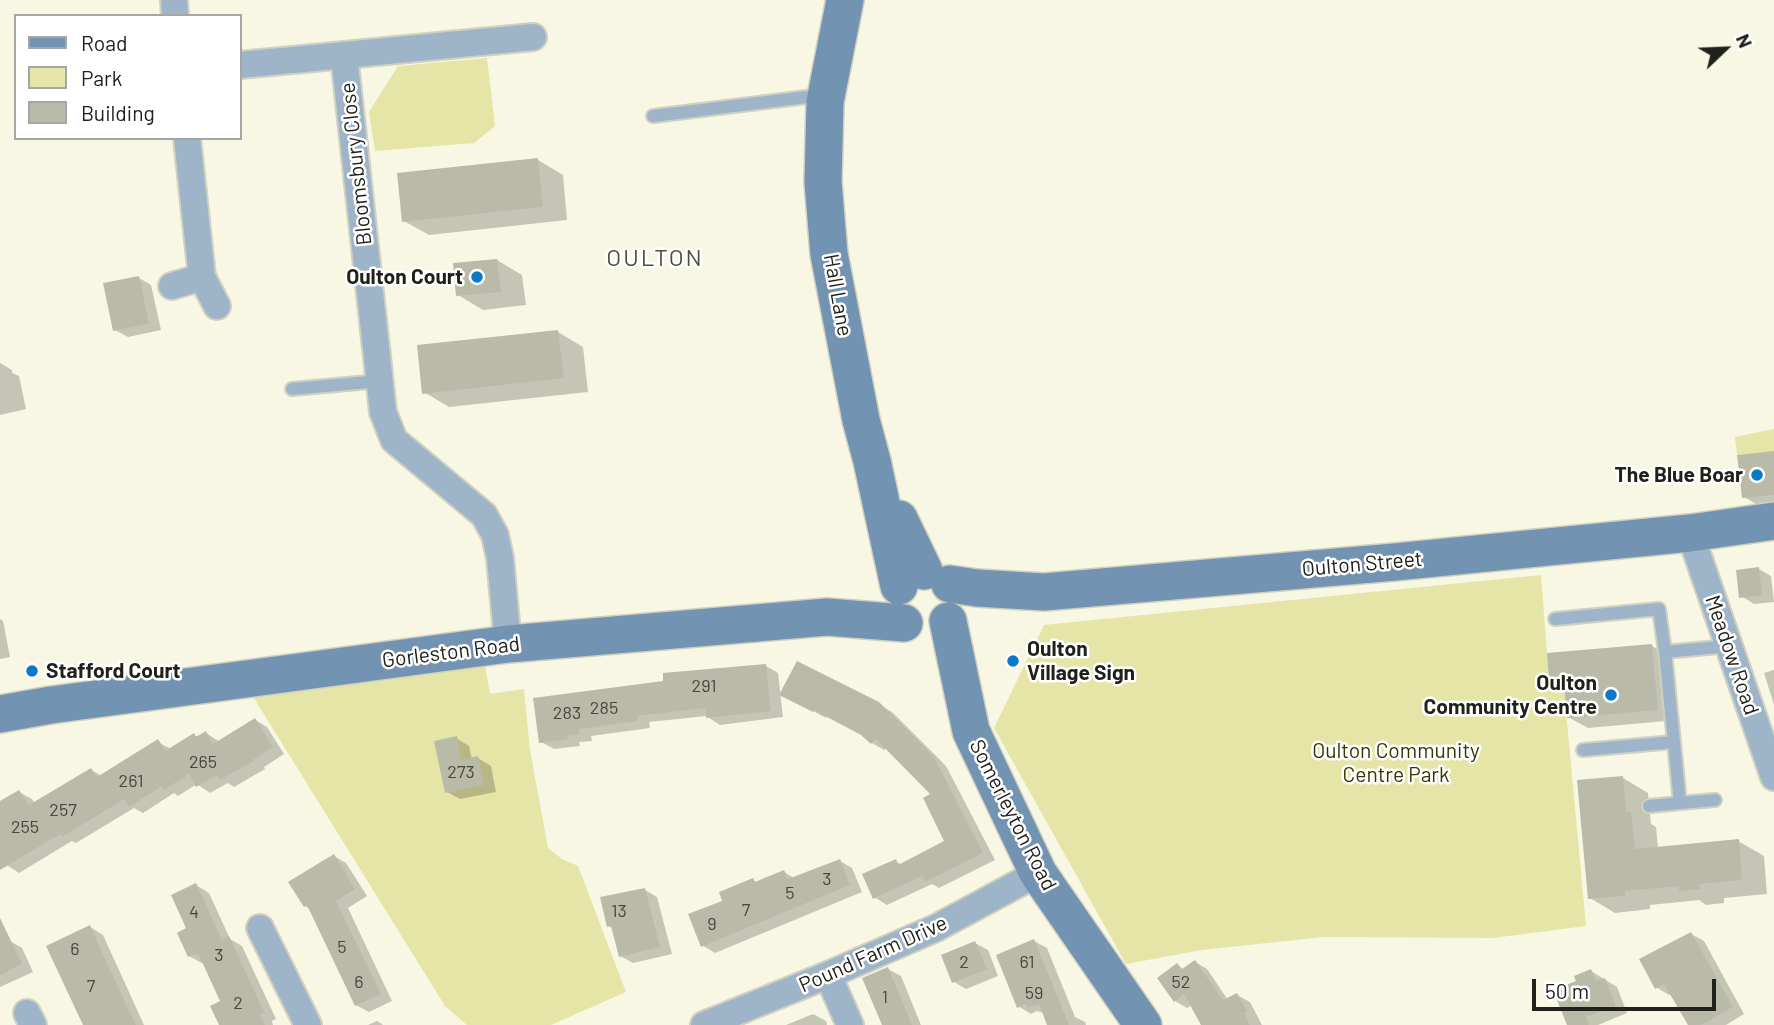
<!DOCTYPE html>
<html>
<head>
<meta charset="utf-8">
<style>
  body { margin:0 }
  #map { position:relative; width:1774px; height:1025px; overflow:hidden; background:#f7f7e4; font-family:Barlow,sans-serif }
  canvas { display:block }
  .legend { position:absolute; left:14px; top:14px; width:228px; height:126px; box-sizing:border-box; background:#fff; border:2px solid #a6a6a4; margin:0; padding:9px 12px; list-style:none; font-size:21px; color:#21211b }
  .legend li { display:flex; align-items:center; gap:14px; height:35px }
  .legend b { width:35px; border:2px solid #a6a6a4 }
  .north { position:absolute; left:1690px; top:14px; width:70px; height:70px; -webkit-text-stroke:5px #fff; paint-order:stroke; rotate:67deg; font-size:19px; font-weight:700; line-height:28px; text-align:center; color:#21211b }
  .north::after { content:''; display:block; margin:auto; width:24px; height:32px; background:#21211b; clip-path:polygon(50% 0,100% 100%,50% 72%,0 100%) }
  .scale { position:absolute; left:1532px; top:979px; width:184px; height:32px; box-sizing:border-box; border:4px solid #21211b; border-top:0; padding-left:9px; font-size:21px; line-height:24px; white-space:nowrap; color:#21211b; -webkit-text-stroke:5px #fff; paint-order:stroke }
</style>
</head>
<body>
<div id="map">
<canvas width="1774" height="1025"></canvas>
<ul class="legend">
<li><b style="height:9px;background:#7293b2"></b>Road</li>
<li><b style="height:19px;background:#e5e5a8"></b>Park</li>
<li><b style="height:19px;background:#b9baa8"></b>Building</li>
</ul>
<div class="north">N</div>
<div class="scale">50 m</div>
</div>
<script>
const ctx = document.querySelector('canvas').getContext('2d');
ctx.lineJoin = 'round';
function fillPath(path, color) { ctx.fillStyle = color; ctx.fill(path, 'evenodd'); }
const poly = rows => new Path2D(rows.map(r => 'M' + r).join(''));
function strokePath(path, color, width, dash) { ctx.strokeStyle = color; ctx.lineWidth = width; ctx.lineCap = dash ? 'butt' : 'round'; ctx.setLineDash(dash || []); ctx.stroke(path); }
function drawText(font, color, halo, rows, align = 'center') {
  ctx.font = font + ' Barlow,sans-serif'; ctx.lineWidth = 5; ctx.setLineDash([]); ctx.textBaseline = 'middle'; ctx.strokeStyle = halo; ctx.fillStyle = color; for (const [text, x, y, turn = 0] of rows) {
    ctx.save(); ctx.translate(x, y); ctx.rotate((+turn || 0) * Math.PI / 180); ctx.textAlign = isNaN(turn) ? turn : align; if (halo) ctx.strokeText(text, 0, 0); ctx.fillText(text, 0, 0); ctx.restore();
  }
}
const green = poly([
  [487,58,495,126,474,143,375,151,369,112,398,66],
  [1774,429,1774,451,1737,455,1735,437],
  [1541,575,1549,679,1563,679,1586,926,1493,938,1323,937,1202,950,1126,964,994,728,1044,625],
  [485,666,490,694,524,689,530,750,548,848,562,859,578,866,626,992,551,1025,467,1025,445,1006,252,695]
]);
const shadow = poly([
  [538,160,563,175,567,220,429,235,404,221],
  [497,260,522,275,526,305,483,310,458,295],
  [139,278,151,285,161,330,128,337,115,330],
  [558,332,583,347,588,392,449,407,424,392],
  [0,363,12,370,12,373,19,376,26,409,0,415],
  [1774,453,1774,507,1763,508,1744,497],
  [1759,569,1771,576,1774,602,1754,604,1741,596],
  [0,619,3,621,10,657,0,659],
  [1652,646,1671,657,1677,720,1588,728,1568,717,1566,687,1551,679],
  [766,666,778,673,783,717,720,725,706,716,649,722,650,728,591,736,592,741,579,742,580,746,554,749,541,742,665,683],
  [1774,670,1774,705,1764,673],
  [794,701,878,704,892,712,946,766,995,860,939,888,932,884,887,905,874,897,895,861,902,865,947,842,933,794,887,748,884,750,872,743,864,735,827,716,826,718],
  [255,720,267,727,284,754,264,767,265,769,234,787,228,783,210,793,197,784,178,796,174,793,143,813,134,808,76,843,72,841,19,873,7,865,0,854,0,803,19,792,32,799,35,804,91,770,102,776,158,742,171,749,194,735,198,737,206,733,220,742],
  [456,738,469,746,472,760,478,758,491,766,496,792,460,799,447,792],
  [1623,778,1648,793,1651,824,1656,827,1658,848,1738,841,1764,856,1767,894,1724,898,1724,903,1706,905,1699,900,1650,905,1650,909,1615,913,1590,898],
  [334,856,346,863,367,896,348,908,392,1001,369,1012,356,1005,311,910,305,906],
  [840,861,852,868,862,892,715,953,702,945,724,902,753,880,758,883,784,872,794,878],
  [196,885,209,893,230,939,242,946,276,1019,272,1021,273,1025,221,1025,223,1002,204,962,202,963,189,956,188,929],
  [645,890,657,897,672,954,633,963,620,956,612,928,609,926],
  [90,927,103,935,144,1025,84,1025],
  [1691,934,1704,941,1744,1014,1726,1025,1690,1025,1672,993,1669,995,1656,987],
  [10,941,22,948,33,972,0,987,0,945],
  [1034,941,1047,948,1075,1017,1085,1022,1086,1025,1049,1025,1044,1013,1037,1011,1031,1014,1018,1006],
  [975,943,988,950,998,976,966,989,954,982],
  [1195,962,1207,969,1228,1000,1237,995,1250,1002,1262,1025,1203,1025,1192,1005,1187,1008,1175,1001,1177,965,1184,970],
  [888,969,901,976,921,1025,884,1025],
  [1591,971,1617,987,1627,1013,1598,1025,1569,1025,1578,982],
  [813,1014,826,1021,827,1025,786,1025],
  [377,1021,383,1025,368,1025]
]);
const building = poly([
  [538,158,543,207,402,222,397,173],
  [497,259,501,292,456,296,453,263],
  [139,276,149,324,113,331,103,283],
  [558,330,564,378,422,394,417,345],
  [1774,451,1774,495,1742,498,1737,455],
  [1759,567,1762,595,1739,598,1736,570],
  [1652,644,1658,710,1567,718,1563,679,1549,680,1547,653],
  [797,661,879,702,934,757,983,853,925,882,922,876,873,899,862,874,896,859,898,865,944,841,923,798,930,794,876,739,871,744,861,735,814,710,813,712,779,695],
  [766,664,771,711,706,718,705,708,637,716,638,721,579,729,580,734,567,736,568,739,539,743,533,698,663,681,663,673],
  [255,718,273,747,253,760,254,761,220,780,217,775,196,787,189,774,164,790,162,786,129,807,124,799,62,837,60,834,0,870,0,801,19,790,29,805,91,768,97,777,158,739,165,751,194,733,196,737,206,731,213,744],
  [457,736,461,760,478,756,484,785,445,793,434,741],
  [1623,776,1626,812,1631,811,1635,849,1739,839,1742,880,1699,884,1700,889,1679,891,1679,886,1625,891,1625,896,1588,899,1577,780],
  [334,854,355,889,336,901,381,994,355,1006,307,905,304,907,288,882],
  [840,859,850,885,701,947,688,914,722,901,719,892,753,878,755,882,784,870,788,879],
  [196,883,222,940,229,936,264,1012,260,1014,265,1025,219,1025,210,1006,220,1001,198,953,188,957,177,933,186,928,171,895],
  [645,888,660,947,619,957,611,926,607,927,600,897],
  [0,918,22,964,0,975],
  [90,925,102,953,136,1025,83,1025,46,946],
  [1691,932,1733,1007,1701,1025,1688,1025,1664,984,1655,989,1639,959],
  [1034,939,1048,973,1069,1025,1047,1025,1039,1004,1028,1008,1026,1004,1017,1008,996,955],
  [975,941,987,969,952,983,941,955],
  [1195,960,1223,1000,1237,993,1247,1011,1244,1013,1250,1025,1201,1025,1184,994,1174,1002,1157,978,1177,963,1182,969],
  [888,967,912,1025,882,1025,862,978],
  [1591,969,1596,981,1605,978,1616,1006,1586,1017,1589,1025,1567,1025,1553,990,1576,981,1574,976]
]);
const service = poly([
  [653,116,823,95],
  [292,389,380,381],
  [1555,619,1659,609,1665,652,1729,646],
  [1665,652,1680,803,1715,800],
  [1583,750,1674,742],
  [1649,806,1680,803]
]);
const minor = poly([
  [174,0,175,16],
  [344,55,383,412,394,440,484,515,495,535,500,558,508,644],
  [240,65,533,37],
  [202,277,217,306],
  [172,286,202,277,187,138],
  [1690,533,1774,777],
  [260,928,308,1025],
  [828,975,850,1025],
  [27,1013,33,1025],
  [704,1025,828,975,936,928,1038,873]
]);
const secondary = poly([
  [845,0,825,102,823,182,829,254,861,420,872,461,899,586],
  [899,519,924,571],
  [950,584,977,588,1044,592,1395,562,1690,533,1774,521],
  [948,621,971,731,1038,873,1143,1025],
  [0,714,51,705,508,644,827,617,904,623]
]);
const markers = [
  [477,277,7,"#0c79c4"],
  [1757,475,7,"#0c79c4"],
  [1013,661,7,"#0c79c4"],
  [32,671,7,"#0c79c4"],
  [1611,695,7,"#0c79c4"]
];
const numberNames = [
  ["291",704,686],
  ["285",604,708],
  ["283",567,713],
  ["265",203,762],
  ["273",461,772],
  ["261",131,781],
  ["257",63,810],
  ["255",25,827],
  ["3",827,879],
  ["5",790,893],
  ["7",746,910],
  ["13",619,911],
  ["4",194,912],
  ["9",712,924],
  ["5",342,947],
  ["6",75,949],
  ["3",219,955],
  ["2",964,962],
  ["61",1027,962],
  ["6",359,982],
  ["52",1181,982],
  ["7",91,986],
  ["59",1034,993],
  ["1",885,997],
  ["2",238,1003]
];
const streetNames = [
  ["Bloomsbury Close",356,164,-96],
  ["Hall Lane",838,295,80],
  ["Oulton Street",1362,564,-5],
  ["Gorleston Road",451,652,-7],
  ["Meadow Road",1732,655,71],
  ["Somerleyton Road",1013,815,63],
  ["Pound Farm Drive",873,954,-24]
];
const poiNames = [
  ["Oulton Court",463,277],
  ["The Blue Boar",1743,475],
  ["Oulton",1027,649,"left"],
  ["Village Sign",1027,673,"left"],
  ["Stafford Court",46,671,"left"],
  ["Oulton",1597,683],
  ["Community Centre",1597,707]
];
const parkNames = [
  ["Oulton Community",1396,751],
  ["Centre Park",1396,775]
];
const quarterNames = [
  ["OULTON",655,258]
];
fillPath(green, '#e5e5a8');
fillPath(shadow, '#0003');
fillPath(building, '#b9baa8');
strokePath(service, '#d0d0c0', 16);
strokePath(minor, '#d0d0c0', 30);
strokePath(secondary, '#d0d0c0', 40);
strokePath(service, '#9db4c9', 12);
strokePath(minor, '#9db4c9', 26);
strokePath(secondary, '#7293b2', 37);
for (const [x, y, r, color] of markers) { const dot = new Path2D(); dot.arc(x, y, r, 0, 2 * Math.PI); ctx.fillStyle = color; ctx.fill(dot); strokePath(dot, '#fff', 2.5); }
drawText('18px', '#47473e', null, numberNames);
drawText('21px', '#21211b', '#fff', streetNames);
drawText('bold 21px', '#21211b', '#fff', poiNames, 'right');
drawText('21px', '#383701', '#fff', parkNames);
ctx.letterSpacing = '2px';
drawText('24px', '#4f5040', '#fff', quarterNames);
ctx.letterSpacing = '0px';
</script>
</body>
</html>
